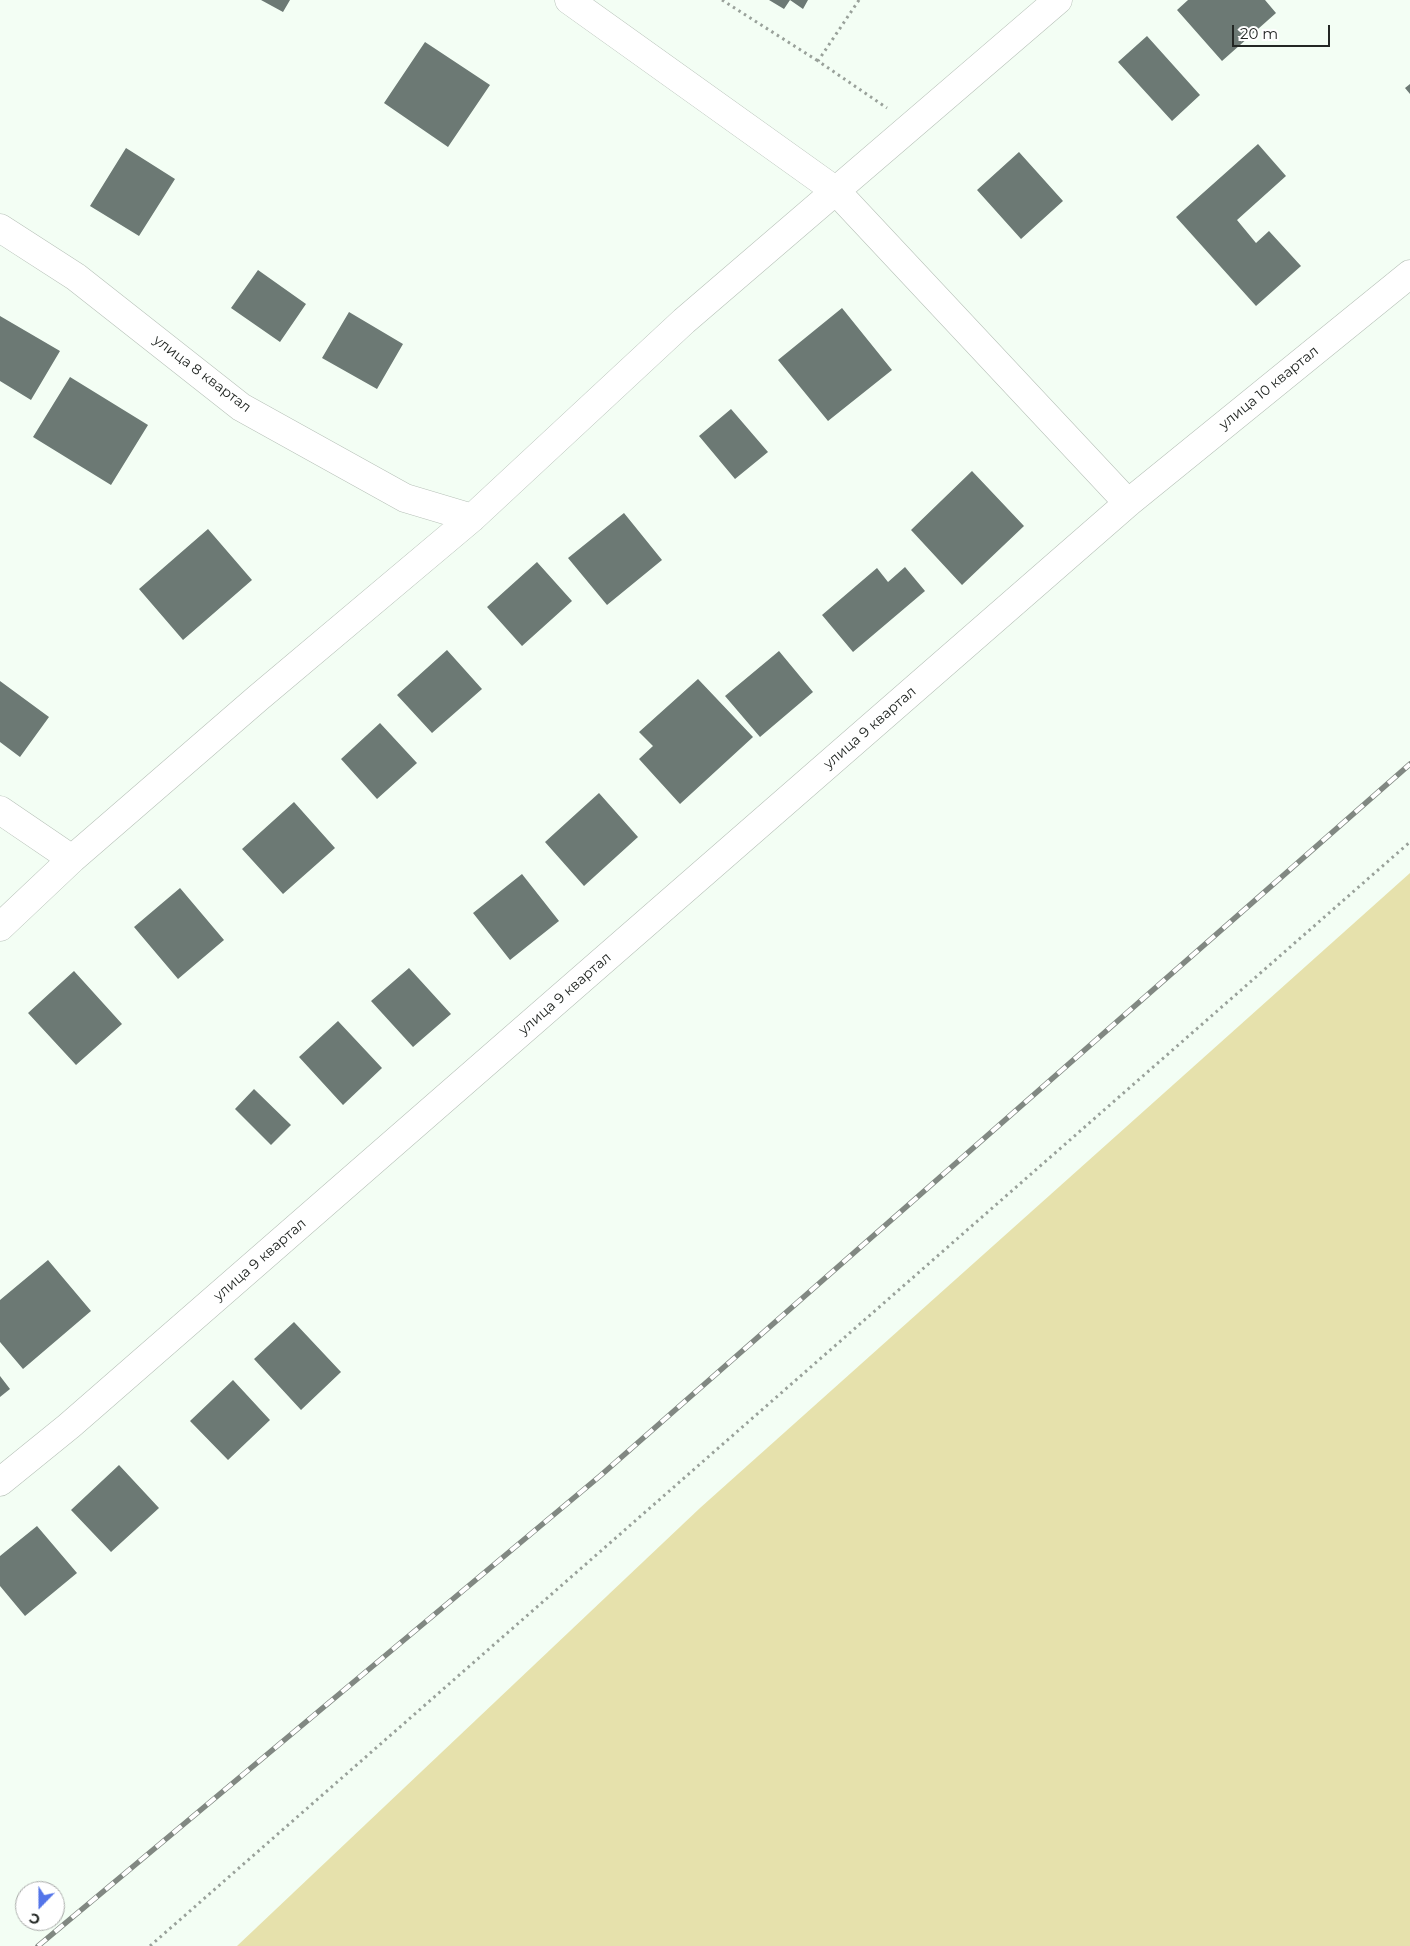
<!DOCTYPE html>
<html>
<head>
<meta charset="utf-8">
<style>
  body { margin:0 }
  #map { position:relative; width:1410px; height:1946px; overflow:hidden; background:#f3fef4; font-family:Montserrat,sans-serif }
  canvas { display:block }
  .north { position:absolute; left:15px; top:1881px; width:50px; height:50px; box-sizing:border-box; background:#fff; border:1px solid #a7a9a7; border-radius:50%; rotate:202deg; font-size:14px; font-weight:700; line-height:20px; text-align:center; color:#232724 }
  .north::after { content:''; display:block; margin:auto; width:18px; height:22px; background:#5374e9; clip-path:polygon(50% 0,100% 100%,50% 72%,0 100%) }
  .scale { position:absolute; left:1232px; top:25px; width:98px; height:22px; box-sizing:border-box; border:2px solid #232724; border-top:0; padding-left:6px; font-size:15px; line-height:18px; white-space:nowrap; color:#232724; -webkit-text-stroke:4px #fff; paint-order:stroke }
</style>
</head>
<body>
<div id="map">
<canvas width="1410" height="1946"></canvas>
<div class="north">С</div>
<div class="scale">20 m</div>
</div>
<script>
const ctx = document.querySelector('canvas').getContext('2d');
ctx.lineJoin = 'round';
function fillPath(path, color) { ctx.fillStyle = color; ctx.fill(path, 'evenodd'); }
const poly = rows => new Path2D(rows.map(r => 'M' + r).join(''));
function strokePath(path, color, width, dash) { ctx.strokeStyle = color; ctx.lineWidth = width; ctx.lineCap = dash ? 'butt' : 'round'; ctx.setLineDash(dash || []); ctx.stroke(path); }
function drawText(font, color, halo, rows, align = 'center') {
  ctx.font = font + ' Montserrat,sans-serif'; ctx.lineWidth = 4; ctx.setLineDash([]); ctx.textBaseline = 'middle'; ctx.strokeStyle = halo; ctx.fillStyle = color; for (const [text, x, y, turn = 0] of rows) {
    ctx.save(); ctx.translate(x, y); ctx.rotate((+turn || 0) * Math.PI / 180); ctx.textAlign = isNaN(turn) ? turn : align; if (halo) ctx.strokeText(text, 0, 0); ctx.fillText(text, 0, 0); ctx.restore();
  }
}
const green = poly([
  [1410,873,1410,1946,237,1946,700,1508]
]);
const building = poly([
  [261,0,290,0,283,12],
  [769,0,808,0,803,9,790,0,784,9],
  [1188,0,1265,0,1276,13,1222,61,1177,10],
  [1147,36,1200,95,1172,121,1118,62],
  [425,42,490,85,448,147,384,103],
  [1410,84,1410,94,1405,88],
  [1258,144,1286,176,1237,220,1256,243,1269,231,1301,266,1256,306,1176,217],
  [126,148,175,179,139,236,90,206],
  [1019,152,1063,201,1021,239,977,190],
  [258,270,306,304,280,342,231,308],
  [842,308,892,370,828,421,778,360],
  [349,312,403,344,377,389,322,358],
  [0,316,60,351,31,400,0,381],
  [70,377,148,425,111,485,33,437],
  [731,409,768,452,735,479,699,436],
  [972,471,1024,526,962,585,911,530],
  [624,513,662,560,607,605,568,558],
  [208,529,252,580,183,640,139,589],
  [537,562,572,601,522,646,487,607],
  [905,567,925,591,853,652,822,615,877,568,888,582],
  [447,650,482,689,432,733,397,695],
  [779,651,813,692,760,737,725,696],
  [698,679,753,737,680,804,639,759,653,746,639,732],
  [0,681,49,717,20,757,0,742],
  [380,723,417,763,377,799,341,759],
  [599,793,638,837,584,886,545,842],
  [294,802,335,848,283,894,242,849],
  [522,874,559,921,510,960,473,913],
  [180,888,224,940,178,979,134,927],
  [409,968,451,1014,413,1047,371,1001],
  [74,971,122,1024,76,1065,28,1013],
  [338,1021,382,1068,343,1105,299,1057],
  [254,1089,291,1125,271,1145,235,1109],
  [48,1260,91,1311,23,1369,0,1342,0,1300],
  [294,1322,341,1372,301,1410,254,1359],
  [0,1376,10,1389,0,1397],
  [233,1380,270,1420,228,1460,190,1421],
  [119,1465,159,1508,111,1552,71,1510],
  [37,1526,77,1573,25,1616,0,1586,0,1556]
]);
const path = poly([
  [722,0,818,61],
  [859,0,818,61,887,108],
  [150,1946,1410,842]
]);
const minor = poly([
  [569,0,836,191,1128,503],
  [0,228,76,277,241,407,405,498,472,518],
  [0,810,72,859],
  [0,927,72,859,258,698,472,518,684,321,1058,0],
  [0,1482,69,1426,1128,503,1410,274]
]);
const rail = poly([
  [38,1946,600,1476,1410,764]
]);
const streetNames = [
  ["улица 8 квартал",202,374,37],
  ["улица 10 квартал",1269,388,-39],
  ["улица 9 квартал",870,728,-41],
  ["улица 9 квартал",565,994,-41],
  ["улица 9 квартал",260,1260,-41]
];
fillPath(green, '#e6e1ac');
fillPath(building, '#6c7974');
strokePath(minor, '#b7c1b8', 29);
strokePath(path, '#99a19a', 3, [2.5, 4]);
strokePath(minor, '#fff', 28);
strokePath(rail, '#818882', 5.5);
strokePath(rail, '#fff', 4, [11]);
drawText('14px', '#232724', '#fff', streetNames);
</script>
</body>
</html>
